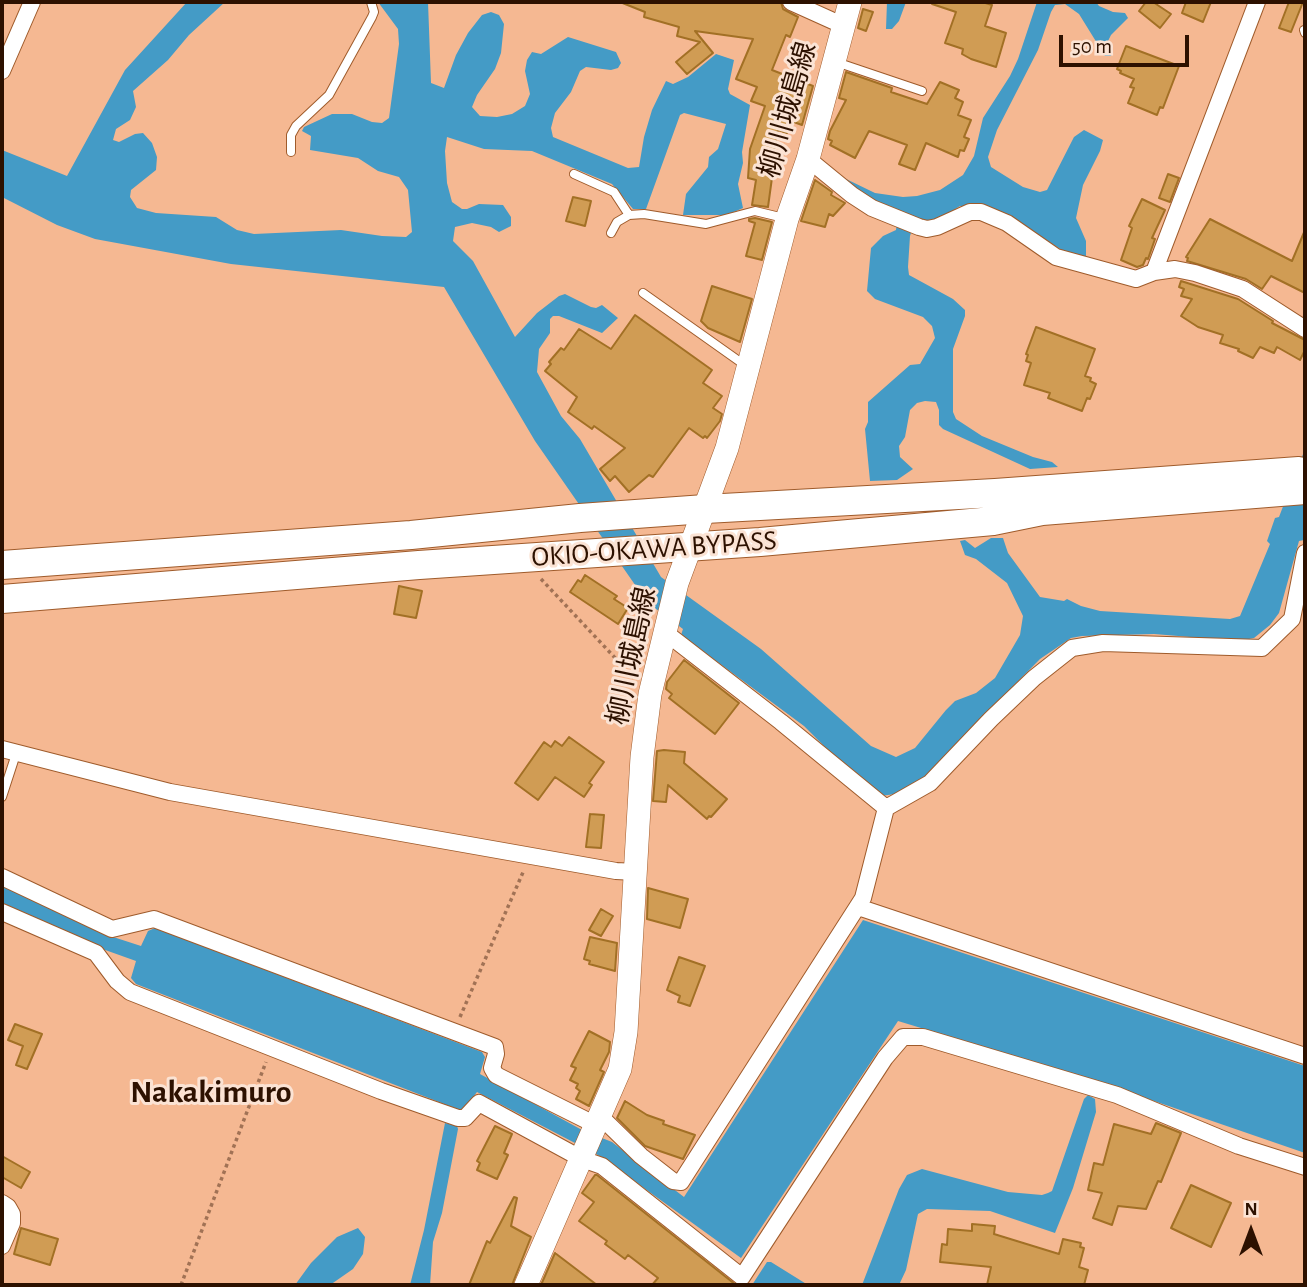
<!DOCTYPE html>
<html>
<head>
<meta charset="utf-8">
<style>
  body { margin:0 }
  #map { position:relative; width:1307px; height:1287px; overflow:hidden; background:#f5b892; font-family:"Alegreya Sans",sans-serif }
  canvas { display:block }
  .frame { position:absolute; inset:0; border:4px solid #2d1100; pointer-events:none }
  .north { position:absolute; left:1216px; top:1196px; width:70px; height:70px; -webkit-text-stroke:5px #fbe3d4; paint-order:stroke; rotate:0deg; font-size:19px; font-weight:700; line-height:28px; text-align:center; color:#2d1100 }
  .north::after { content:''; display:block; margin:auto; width:24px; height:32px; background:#2d1100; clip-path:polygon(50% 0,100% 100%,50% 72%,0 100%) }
  .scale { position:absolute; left:1059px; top:35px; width:130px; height:32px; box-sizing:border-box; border:4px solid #2d1100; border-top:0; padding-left:9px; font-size:21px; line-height:24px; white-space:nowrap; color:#2d1100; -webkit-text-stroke:5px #fbe3d4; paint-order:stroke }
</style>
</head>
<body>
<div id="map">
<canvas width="1307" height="1287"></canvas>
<div class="frame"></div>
<div class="north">N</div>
<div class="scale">50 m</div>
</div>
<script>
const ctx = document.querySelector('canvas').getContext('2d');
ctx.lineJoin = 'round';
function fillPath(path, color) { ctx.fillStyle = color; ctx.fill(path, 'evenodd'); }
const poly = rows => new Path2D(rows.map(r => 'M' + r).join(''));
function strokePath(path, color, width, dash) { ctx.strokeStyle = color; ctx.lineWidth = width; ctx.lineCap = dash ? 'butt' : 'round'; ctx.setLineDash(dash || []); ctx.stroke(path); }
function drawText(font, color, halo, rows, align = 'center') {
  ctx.font = font + ' "Alegreya Sans","Noto Sans JP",sans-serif'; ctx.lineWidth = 6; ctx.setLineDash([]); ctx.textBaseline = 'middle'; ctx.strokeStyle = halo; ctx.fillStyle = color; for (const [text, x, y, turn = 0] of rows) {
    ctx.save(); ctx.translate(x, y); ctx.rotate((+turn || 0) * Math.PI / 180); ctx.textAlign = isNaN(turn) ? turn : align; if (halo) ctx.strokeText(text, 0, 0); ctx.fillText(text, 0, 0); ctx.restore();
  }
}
const water = poly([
  [187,2,225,2,189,35,168,60,133,91,136,107,130,120,116,129,113,140,119,142,135,134,143,133,152,143,157,157,156,170,131,190,130,197,137,208,156,213,216,217,237,230,254,234,341,230,382,236,406,237,412,232,408,190,399,177,378,171,358,158,310,150,311,136,302,131,304,127,332,114,352,114,372,122,382,123,389,118,399,44,398,29,378,2,428,2,431,83,444,88,456,55,468,33,482,15,491,12,499,15,504,24,501,53,495,69,477,95,472,107,480,116,497,117,512,114,525,106,530,94,525,71,527,60,532,52,541,54,568,37,616,52,621,63,618,68,611,70,586,67,580,71,571,92,555,113,551,128,553,137,628,168,639,167,644,137,652,110,666,81,673,84,688,77,716,54,734,60,728,89,730,94,750,105,742,152,743,163,738,184,743,208,727,215,683,215,686,194,708,167,709,157,718,149,726,124,684,113,680,115,646,209,633,209,612,184,532,151,484,149,447,137,445,151,447,183,452,202,462,209,467,209,479,204,503,205,511,217,511,226,499,232,491,227,472,223,455,227,453,241,473,261,515,337,537,313,559,296,565,294,591,307,596,308,602,305,618,318,602,333,559,316,553,316,550,319,550,333,539,349,537,372,561,416,580,439,661,577,761,649,871,746,896,757,915,748,946,710,955,701,976,693,995,678,1020,635,1023,616,1007,583,976,559,965,555,960,541,965,540,975,548,991,538,1003,538,1008,553,1040,597,1064,601,1067,599,1081,606,1100,611,1230,619,1240,616,1270,544,1267,541,1275,518,1279,517,1305,449,1303,438,1305,434,1305,534,1304,540,1299,541,1279,613,1270,625,1254,638,1239,641,1154,634,1082,636,1071,638,1040,659,923,778,895,794,881,796,853,775,804,726,681,635,683,629,652,606,640,592,535,441,444,287,231,264,95,239,57,225,2,197,2,150,67,176,125,70],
  [887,2,906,2,899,21,892,29,886,29],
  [1037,2,1096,2,1099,6,1113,12,1125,13,1128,18,1111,35,1108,41,1112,52,1111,56,1105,56,1079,14,1065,4,1055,5,1051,12,1038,50,997,130,988,157,991,167,1023,187,1040,192,1047,190,1074,137,1084,130,1103,140,1100,151,1083,185,1076,218,1086,241,1086,258,1062,250,1002,212,960,206,933,223,915,221,910,236,908,267,909,275,953,299,965,310,965,316,953,349,953,412,956,419,982,436,1033,457,1052,462,1058,467,1030,469,943,429,939,425,939,410,936,402,925,401,917,403,910,410,905,437,899,446,900,457,913,469,897,480,870,481,865,429,868,422,868,402,910,365,920,364,935,338,932,326,923,317,875,299,867,291,871,248,883,236,896,230,898,215,845,184,844,178,875,193,903,197,917,196,940,190,963,175,974,156,983,118,1010,76,1018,59],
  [2,885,104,934,141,946,148,931,155,928,482,1052,485,1057,480,1074,582,1130,612,1142,684,1197,863,920,1305,1066,1305,1153,1096,1081,898,1021,741,1258,598,1155,477,1092,462,1111,136,984,131,978,136,961,94,946,2,904],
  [1088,1095,1095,1099,1096,1112,1073,1188,1055,1233,990,1211,927,1209,918,1214,906,1270,899,1285,862,1285,899,1189,907,1175,922,1169,1008,1192,1042,1195,1048,1193,1052,1191,1084,1099],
  [445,1123,457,1126,458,1129,442,1213,433,1242,430,1285,410,1285,424,1230],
  [358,1228,365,1237,363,1254,353,1269,330,1285,295,1285,311,1263,337,1237],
  [767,1262,771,1262,808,1285,752,1285]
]);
const building = poly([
  [620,2,781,2,783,9,798,17,790,37,786,35,772,70,813,86,802,125,791,121,787,133,778,130,772,163,774,163,768,207,752,205,756,180,748,178,750,149,765,106,751,101,757,87,736,79,753,39,695,31,713,53,687,74,676,62,700,42,677,36,679,27,644,17,645,12,620,2],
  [932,2,982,2,992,5,985,26,1006,33,996,67,971,59,962,54,963,49,945,43,956,12,932,4,932,2],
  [1146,2,1153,2,1171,14,1160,28,1139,11,1146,2],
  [1186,2,1211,2,1203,22,1182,13,1186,2],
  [1289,2,1303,2,1291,32,1279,28,1289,2],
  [863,9,873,12,866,31,858,28,863,9],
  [1126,46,1179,66,1163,108,1160,107,1157,115,1128,103,1134,88,1130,87,1134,79,1120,73,1121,71,1117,69,1126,46],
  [846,72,892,88,891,92,927,104,940,82,959,90,955,98,963,102,958,115,971,120,964,137,969,139,964,151,960,150,958,157,926,143,915,170,899,164,907,145,869,131,855,158,830,145,832,141,828,139,830,131,846,100,839,98,846,72],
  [1168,174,1179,178,1170,202,1159,198,1168,174],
  [815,180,832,192,831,195,845,203,833,216,829,214,825,227,801,221,815,180],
  [573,197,591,201,585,226,566,221,573,197],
  [1142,199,1165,210,1152,238,1155,239,1148,259,1146,258,1143,265,1137,267,1121,260,1132,228,1129,226,1142,199],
  [755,218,772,222,762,260,746,256,755,223,749,221,749,219,755,218],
  [1210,219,1292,261,1305,230,1305,293,1271,276,1262,289,1246,279,1187,261,1188,258,1186,257,1210,219],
  [1181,281,1238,299,1273,321,1272,323,1305,340,1305,350,1300,360,1277,347,1274,353,1260,347,1253,358,1238,351,1239,349,1220,343,1223,335,1198,327,1181,316,1192,299,1181,296,1184,289,1179,287,1181,281],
  [712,286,752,299,740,342,708,328,701,321,712,286],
  [635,315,712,370,703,383,722,396,713,408,722,414,720,421,707,438,705,436,703,438,689,428,653,477,649,475,629,492,615,476,610,481,600,469,625,448,594,426,592,429,568,412,577,397,545,371,551,364,549,362,561,348,564,350,579,329,611,349,635,315],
  [1036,327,1095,349,1085,376,1091,378,1090,381,1096,384,1090,399,1087,398,1082,411,1048,398,1050,393,1024,385,1031,363,1026,361,1028,355,1026,354,1036,327],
  [585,575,617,596,614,599,628,608,618,624,570,592,578,580,581,582,585,575],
  [399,586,422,591,416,618,394,614,399,586],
  [684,660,739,703,715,734,669,698,672,694,666,689,667,682,684,660],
  [569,737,604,762,589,783,592,785,584,797,555,777,538,800,515,783,544,742,551,747,555,741,562,746,569,737],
  [664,750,685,752,684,763,727,799,711,817,709,816,707,819,668,785,666,802,653,801,657,751,664,750],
  [590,814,604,815,601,848,586,847,590,814],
  [648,888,688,899,680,928,647,919,648,888],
  [601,909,613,916,601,936,589,930,601,909],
  [590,937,617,943,615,971,589,964,590,961,584,959,590,937],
  [679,957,705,966,690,1006,678,1002,680,996,667,990,679,957],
  [15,1024,42,1034,27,1069,16,1065,23,1046,8,1040,15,1024],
  [589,1031,610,1042,609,1052,600,1070,604,1072,589,1106,576,1099,580,1091,576,1088,578,1084,570,1080,576,1068,571,1066,589,1031],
  [625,1101,647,1115,664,1121,663,1124,695,1135,683,1159,645,1146,617,1118,625,1101],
  [1156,1123,1181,1133,1161,1182,1158,1181,1146,1209,1118,1206,1112,1225,1093,1218,1102,1193,1088,1190,1094,1163,1103,1165,1114,1124,1151,1134,1156,1123],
  [495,1126,512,1134,504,1153,508,1155,497,1179,477,1170,480,1163,477,1161,495,1126],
  [2,1156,30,1172,21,1188,2,1177,2,1156],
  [595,1175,597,1175,736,1285,652,1285,658,1278,628,1255,625,1259,605,1244,607,1241,579,1221,594,1202,582,1193,595,1175],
  [1191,1185,1231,1203,1211,1247,1171,1228,1191,1185],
  [514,1197,517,1198,511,1226,531,1237,512,1285,469,1285,487,1241,490,1243,514,1197],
  [972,1224,995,1226,994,1234,1059,1254,1063,1239,1081,1243,1080,1247,1084,1248,1079,1267,1088,1270,1084,1285,987,1285,991,1267,940,1262,942,1244,947,1245,948,1229,972,1231,972,1224],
  [21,1228,58,1239,50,1265,14,1254,21,1228],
  [555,1253,597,1285,541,1285,555,1253]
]);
const path = poly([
  [541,579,634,678],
  [460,1017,524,870],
  [181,1285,266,1062]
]);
const lane = poly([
  [1304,30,1305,33],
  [836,62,922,91],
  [291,152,291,135,296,126,329,95,372,17,374,12,371,2],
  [574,174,614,192,629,215],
  [611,233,617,222,629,215,644,214,706,224,755,211,784,218],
  [643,293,746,366],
  [2,797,16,754]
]);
const street = poly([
  [791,2,842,25],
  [2,71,32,2],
  [808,159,852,195,872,208,919,227,927,229,937,227,970,212,981,212,1007,223,1056,257,1136,279,1154,272,1175,269,1195,273,1243,289,1305,329],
  [1154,272,1257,2],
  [666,633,781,722,886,808,930,783,991,719,1034,678,1072,648,1103,643,1262,648,1292,619,1305,553],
  [2,749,170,792,616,871,636,872],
  [2,877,112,929,154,919,495,1047,496,1054,492,1068,496,1075,596,1125],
  [858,907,1305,1056],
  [2,912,96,953,117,981,130,992,381,1091,458,1118,465,1118,479,1103,582,1159,602,1166,742,1277,885,1058,903,1037,923,1037,1117,1095,1239,1146,1305,1167],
  [600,1116,641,1156,673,1181,681,1182,863,898,886,808],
  [2,1203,8,1207,12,1214,12,1223,2,1246]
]);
const secondary = poly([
  [526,1285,620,1069,626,1032,642,757,650,694,677,583,727,448,787,219,808,159,850,2]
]);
const highway = poly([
  [2,565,411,535,580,518,705,509,995,493,1299,471],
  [2,599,419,565,760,542,993,521,1042,511,1305,490]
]);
const streetNames = [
  ["柳川城島線",788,110,-74],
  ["OKIO-OKAWA BYPASS",654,549,-4],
  ["柳川城島線",632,656,-78]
];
const quarterNames = [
  ["Nakakimuro",211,1092]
];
fillPath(water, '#449bc6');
fillPath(building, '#d09c54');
strokePath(building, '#a27025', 2);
strokePath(lane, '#9f5b2b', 10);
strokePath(street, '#9f5b2b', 18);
strokePath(secondary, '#9f5b2b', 24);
strokePath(highway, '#9f5b2b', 30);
strokePath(path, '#a17255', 3.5, [3.5, 3.5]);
strokePath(lane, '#fff', 8);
strokePath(street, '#fff', 16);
strokePath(secondary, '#fff', 23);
strokePath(highway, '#fff', 28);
drawText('28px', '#2d1100', '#fbe3d4', streetNames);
drawText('bold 32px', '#2d1100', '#fbe3d4', quarterNames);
</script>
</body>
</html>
